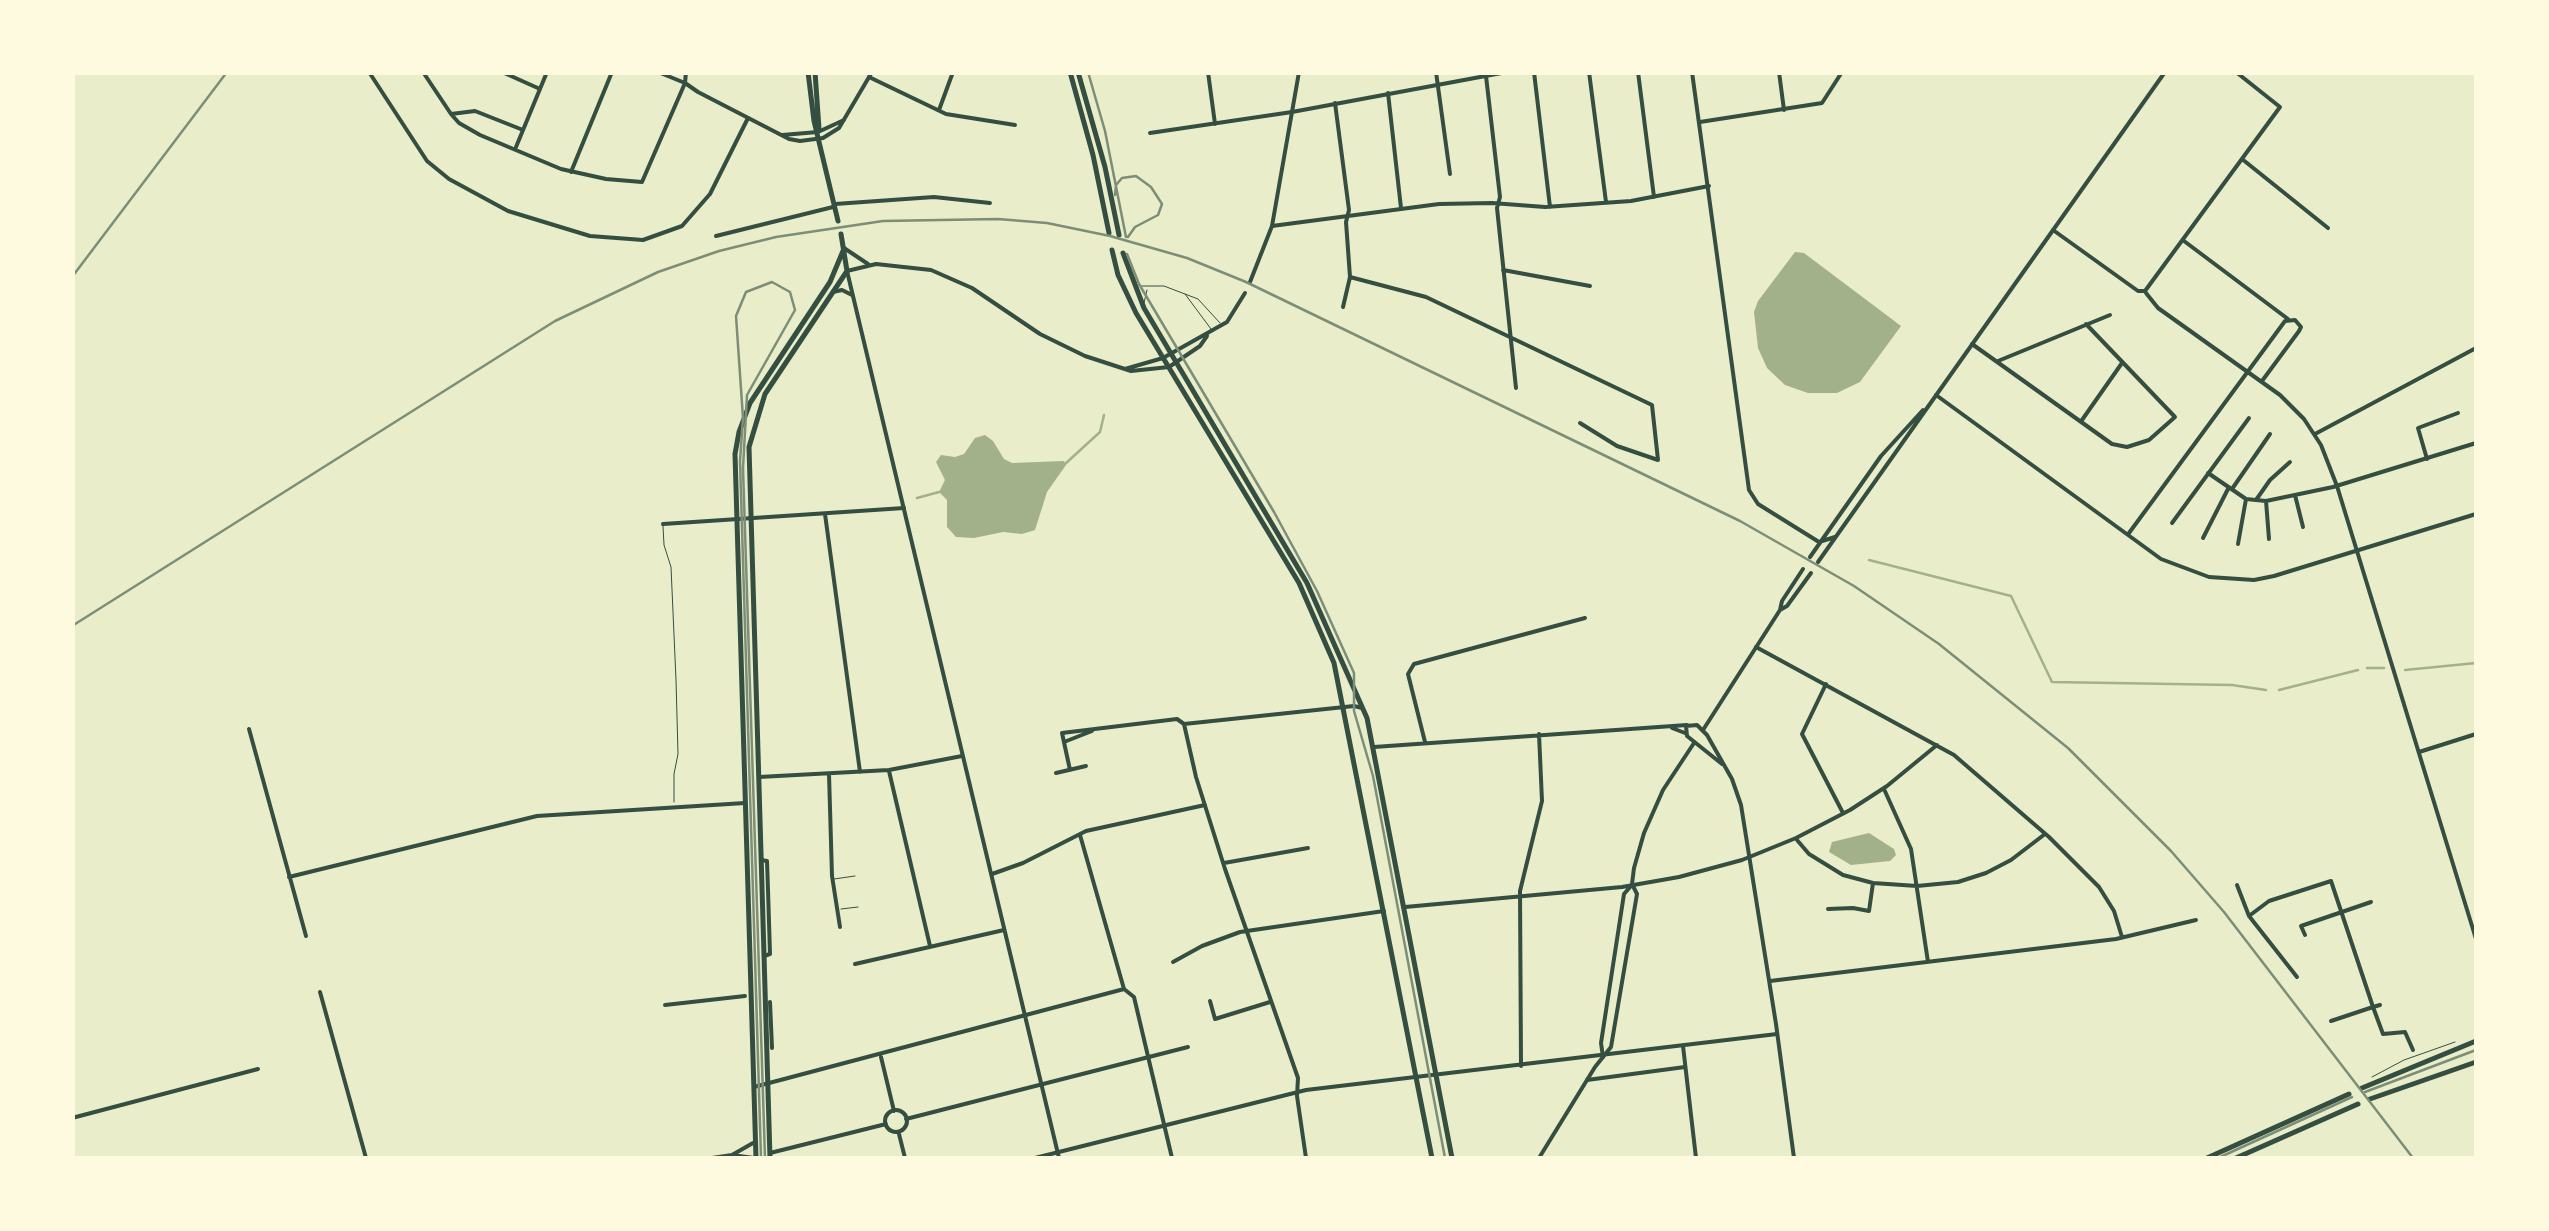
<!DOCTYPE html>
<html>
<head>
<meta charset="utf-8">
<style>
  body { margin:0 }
  #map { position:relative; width:2549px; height:1231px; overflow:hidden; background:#e9edc9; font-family:"Archivo Narrow",sans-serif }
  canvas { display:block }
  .frame { position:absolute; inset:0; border:75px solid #fefae0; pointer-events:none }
</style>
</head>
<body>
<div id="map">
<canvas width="2549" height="1231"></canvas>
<div class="frame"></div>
</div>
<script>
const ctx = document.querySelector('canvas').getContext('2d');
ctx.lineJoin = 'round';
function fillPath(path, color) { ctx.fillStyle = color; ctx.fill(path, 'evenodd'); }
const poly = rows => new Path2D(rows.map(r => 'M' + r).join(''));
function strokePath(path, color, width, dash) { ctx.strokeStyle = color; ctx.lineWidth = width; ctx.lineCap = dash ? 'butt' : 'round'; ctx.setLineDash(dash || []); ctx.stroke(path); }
const water = poly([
  [1795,252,1804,253,1901,326,1860,382,1837,393,1808,393,1785,385,1767,368,1758,348,1754,312,1758,301],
  [985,435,993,441,1004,459,1012,463,1064,461,1066,465,1047,492,1035,530,1022,534,1003,532,974,538,956,537,947,527,947,500,939,492,945,480,936,462,941,455,955,457,964,454,975,438],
  [1869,833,1894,849,1896,855,1890,861,1851,865,1829,852,1832,842]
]);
const stream = poly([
  [1065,464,1100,432,1104,415],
  [917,498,939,492],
  [1869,560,2011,596,2052,682,2232,685,2266,690],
  [2367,668,2384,668],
  [2405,670,2476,663],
  [2279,690,2358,670]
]);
const service = poly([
  [1140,286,1164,286,1198,299,1220,323],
  [1185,294,1211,329],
  [1144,303,1147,290],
  [663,526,664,545,671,567,676,680,678,754,674,774,674,802],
  [834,879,855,876],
  [841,909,858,907],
  [2372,1077,2404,1060,2455,1042]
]);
const minor = poly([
  [369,72,427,161,449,179,508,211,590,236,643,240,682,226,710,194,748,118],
  [423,72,451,114],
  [502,72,540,89],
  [1208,72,1215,124],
  [1436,72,1450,174],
  [1534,72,1550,207],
  [1589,72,1606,202],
  [1638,72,1654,197],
  [1779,72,1784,110],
  [1486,76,1500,197,1497,208,1516,388],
  [869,77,946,114,1015,125],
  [1388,93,1401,208],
  [1335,103,1349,210,1346,222,1350,277,1343,307],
  [939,110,953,72],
  [1700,122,1822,103,1842,72],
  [523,130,475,111,451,114,459,123,480,135,561,169,606,179,642,182,685,83,658,72],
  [1150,133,1292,112],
  [516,147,547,72],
  [2242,159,2328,228],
  [571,172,612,72],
  [835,204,934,197,990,203],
  [1272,226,1439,204,1492,203,1545,207,1631,201,1709,186],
  [2053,230,2138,291,2145,291,2280,107,2236,72],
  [716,236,833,207],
  [2184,241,2288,319],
  [844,248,868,264],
  [1503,270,1590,286],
  [847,271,876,264,931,270,972,288,1040,334,1085,356,1131,371,1169,367],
  [1350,277,1426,297,1652,405,1658,460,1617,446,1580,423],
  [2146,293,2158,308,2280,395,2304,419,2321,445,2337,486,2476,939],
  [1972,344,2112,444,2127,447,2149,440,2175,417,2086,324],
  [1998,361,2110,315],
  [1125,369,1163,358],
  [1936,395,2161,559,2209,577,2254,580,2274,576,2476,514],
  [2082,420,2122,363],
  [2315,434,2476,348],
  [2427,459,2418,428,2458,413],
  [2208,473,2246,499,2266,501,2333,487,2476,443],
  [2232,489,2270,434],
  [2295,495,2303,527],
  [2256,500,2270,480,2290,462],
  [2266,501,2269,539],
  [825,514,860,772],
  [2172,523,2249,418],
  [663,524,904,508],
  [2129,533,2285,321,2295,320,2301,327,2299,331,2262,381],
  [2203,538,2229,487],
  [2238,544,2246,499],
  [1756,647,1954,755,2049,837,2099,887,2114,911,2122,937],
  [1826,684,1802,734,1843,813],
  [1184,724,1196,777,1225,869,1298,1078,1297,1096,1306,1158],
  [1672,728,1685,733],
  [249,729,306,936],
  [1064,742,1092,731],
  [1425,742,1408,674,1414,664,1585,618],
  [1374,747,1687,725],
  [2419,752,2476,734],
  [1070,770,1062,733,1177,719,1184,724,1354,706,1362,708],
  [889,771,930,946],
  [1056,773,1086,766],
  [829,774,832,876,840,927],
  [759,777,889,770,962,756],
  [1884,789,1911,849,1928,962],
  [1080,835,1124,989],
  [1797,840,1809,854,1843,875,1873,883,1917,886,1958,882,1986,873,2011,860,2045,834],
  [761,860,767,861,768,890,770,954,764,956],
  [1224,863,1308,848],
  [992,874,1023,863,1086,831,1205,805],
  [289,877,537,816,745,803],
  [2237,885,2249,916],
  [1405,907,1622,887,1679,877,1742,860,1796,838,1850,810,1887,786,1937,745],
  [1828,909,1853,908,1869,911,1873,883],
  [2305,935,2301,926,2371,902],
  [1173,962,1202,946,1240,932,1384,911],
  [855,964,1004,930],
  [2297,977,2249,916,2269,901,2331,881,2373,1007,2380,1005],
  [1770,981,2116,939,2196,920],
  [1124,989,1134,997,1172,1158],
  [320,992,366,1158],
  [1210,1001,1215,1019,1270,1002],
  [770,1002,772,1048],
  [665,1005,745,996],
  [2331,1021,2373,1007,2383,1034,2405,1032,2413,1050],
  [1683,1046,1696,1158],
  [881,1057,894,1111],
  [1603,1057,1601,1043,1624,894,1631,886],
  [1521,1066,1520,891,1542,801,1539,734],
  [1587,1080,1685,1067],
  [754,1087,1124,989],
  '885 1121a11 11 0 1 1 22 0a11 11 0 1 1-22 0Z',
  [72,1118,258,1069],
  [906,1119,1188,1047],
  [899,1134,905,1158],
  [770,1153,886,1124],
  [732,1155,754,1158],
  [712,1158,732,1155,753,1143],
  [1035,1158,1306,1090,1777,1034]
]);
const tertiary = poly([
  [686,72,685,83,698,92,789,139,800,141,823,138,839,128,872,72],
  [1692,72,1749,490,1758,504,1819,542,1835,537],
  [1292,112,1507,72],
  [782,135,818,132,844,120],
  [847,271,1059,1158],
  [1250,282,1272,226,1299,72],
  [833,292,842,290,852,295],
  [1163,358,1227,322,1245,293],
  [1169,367,1200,346,1207,336],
  [1810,557,1881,456,1923,410],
  [1818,562,2165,72],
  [1780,610,1787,606,1811,573],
  [1703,730,1780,610,1782,601,1803,569],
  [1722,764,1687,736,1686,726,1697,725,1707,735,1732,779,1741,805,1776,1024,1794,1158],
  [1539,1158,1595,1067,1611,1047,1637,894,1632,884,1634,868,1644,833,1663,790,1694,743]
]);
const secondary = poly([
  [808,72,814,121,838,221],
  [815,72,819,129],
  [756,1158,735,454,739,432,750,403,830,282,843,251],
  [770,1158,749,447,765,394,847,271,841,234]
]);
const primary = poly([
  [1070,72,1093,155,1109,233],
  [1078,72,1105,167,1119,235],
  [1112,250,1118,275,1136,313,1299,583,1334,663,1432,1158],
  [1123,253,1144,308,1307,583,1367,718,1452,1158],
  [2362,1088,2476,1041],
  [2370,1099,2476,1062],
  [2207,1158,2349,1094],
  [2236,1158,2358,1104]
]);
const tram = poly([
  [1088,72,1105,131,1126,237],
  [1115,195,1116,185,1122,178,1136,176,1151,187,1162,204,1158,215,1135,227,1128,237],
  [1127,254,1139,284,1274,512,1317,591,1354,673,1354,711,1373,776,1445,1158],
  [2365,1092,2476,1050],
  [761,1158,740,461,743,418,736,316,746,292,772,282,790,292,795,310,747,395,743,468,765,1158],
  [2218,1158,2352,1097]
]);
const rail = poly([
  [72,277,227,72],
  [72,626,555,321,658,272,719,251,776,237,883,221,998,219,1047,223,1110,236,1187,258,1246,282,1740,521,1854,586,1939,644,2068,748,2171,851,2224,912,2413,1158]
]);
fillPath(water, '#a3b18a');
strokePath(stream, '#a3b18a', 2.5);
strokePath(service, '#344e41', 1);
strokePath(minor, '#344e41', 4);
strokePath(tertiary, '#344e41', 4);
strokePath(secondary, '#344e41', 5);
strokePath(primary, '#344e41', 5);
strokePath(tram, '#7c8e77', 2.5);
strokePath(rail, '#7c8e77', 2.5);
</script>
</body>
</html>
